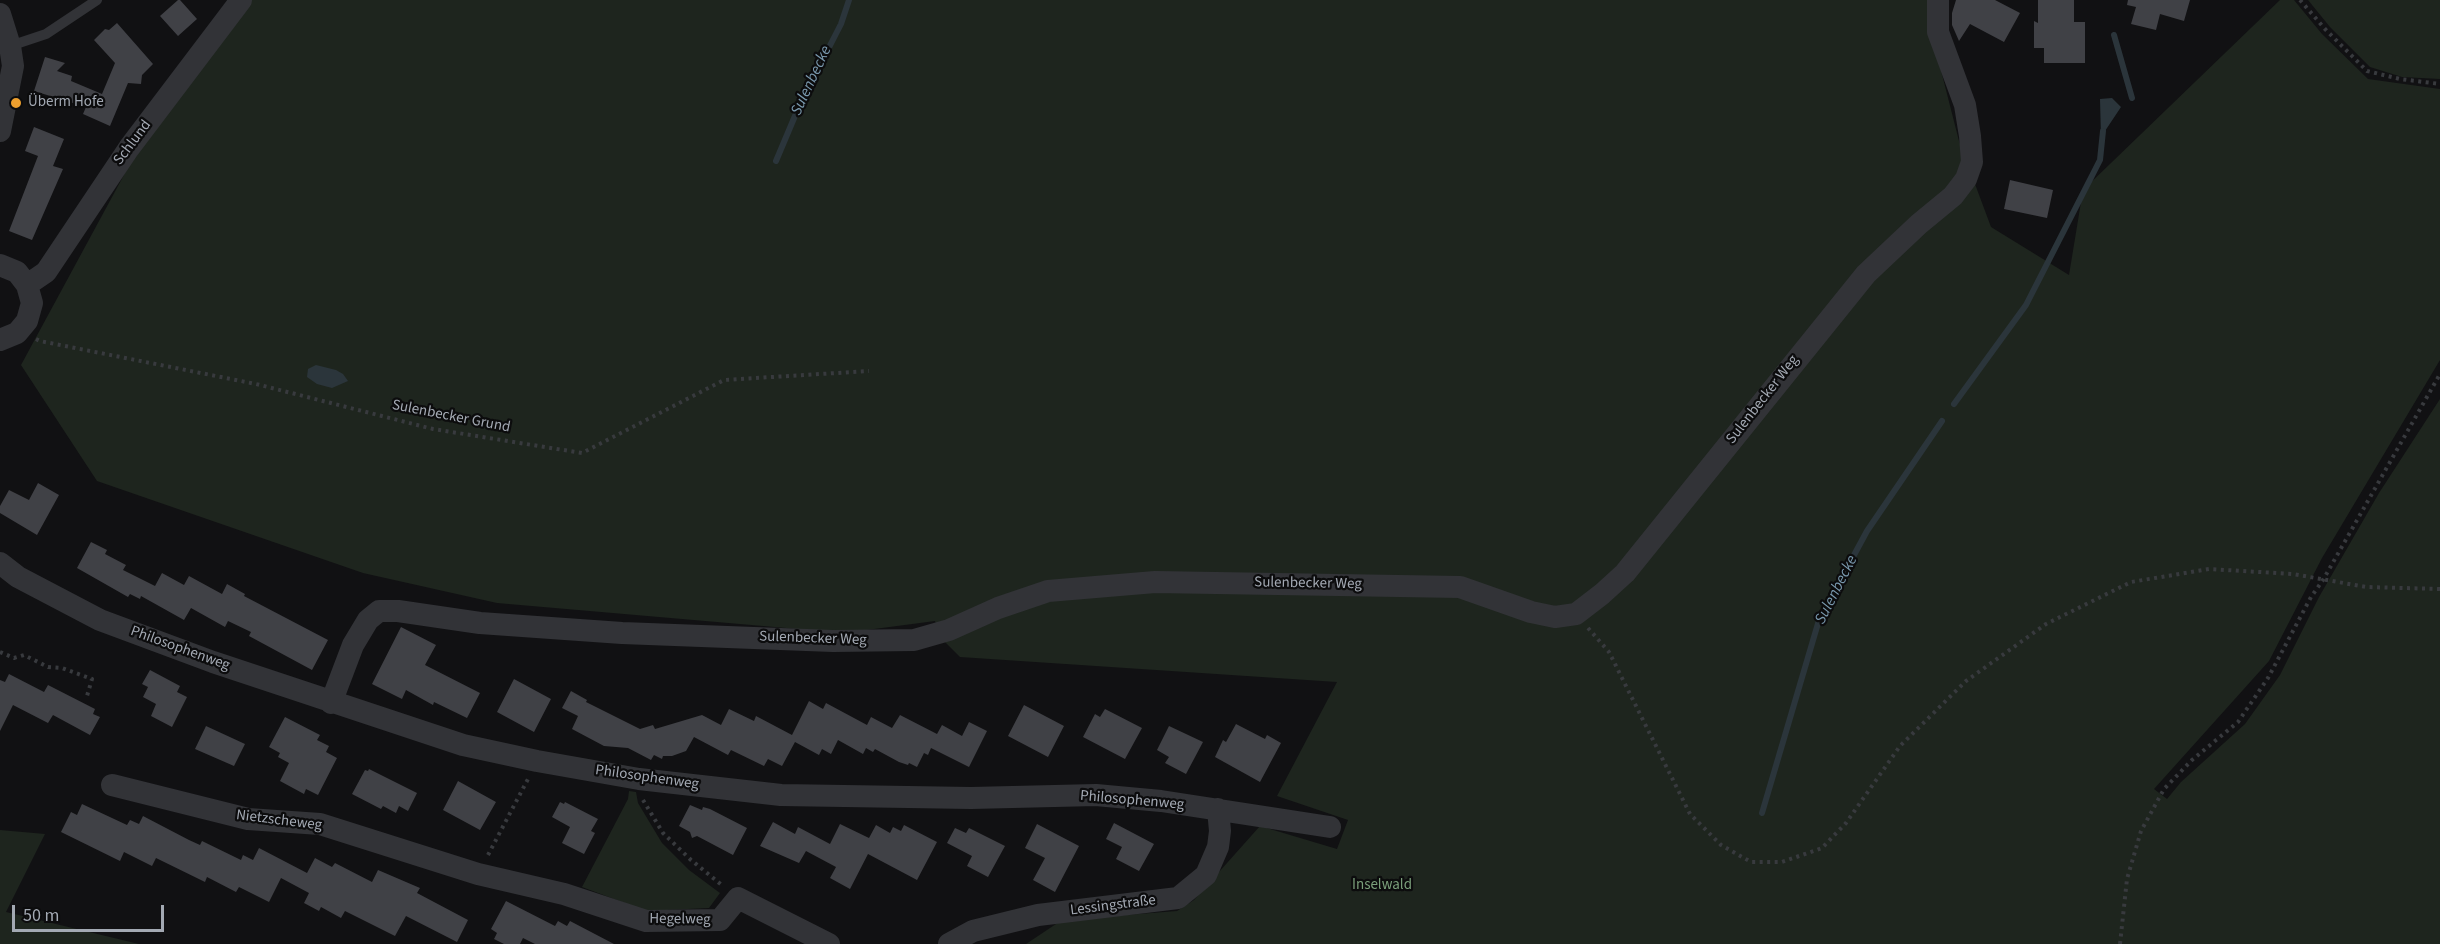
<!DOCTYPE html>
<html>
<head>
<meta charset="utf-8">
<style>
  body { margin:0 }
  #map { position:relative; width:2440px; height:944px; overflow:hidden; background:#111113; font-family:"Source Sans 3",sans-serif }
  canvas { display:block }
  .scale { position:absolute; left:12px; top:905px; width:152px; height:27px; box-sizing:border-box; border:3px solid #a3a9b3; border-top:0; padding-left:8px; font-size:18px; line-height:21px; white-space:nowrap; color:#a3a9b3; -webkit-text-stroke:4px #0c0c0d; paint-order:stroke }
</style>
</head>
<body>
<div id="map">
<canvas width="2440" height="944"></canvas>
<div class="scale">50 m</div>
</div>
<script>
const ctx = document.querySelector('canvas').getContext('2d');
ctx.lineJoin = 'round';
function fillPath(path, color) { ctx.fillStyle = color; ctx.fill(path, 'evenodd'); }
const poly = rows => new Path2D(rows.map(r => 'M' + r).join(''));
function strokePath(path, color, width, dash) { ctx.strokeStyle = color; ctx.lineWidth = width; ctx.lineCap = dash ? 'butt' : 'round'; ctx.setLineDash(dash || []); ctx.stroke(path); }
function drawText(font, color, halo, rows, align = 'center') {
  ctx.font = font + ' "Source Sans 3",sans-serif'; ctx.lineWidth = 4.5; ctx.setLineDash([]); ctx.textBaseline = 'middle'; ctx.strokeStyle = halo; ctx.fillStyle = color; for (const [text, x, y, turn = 0] of rows) {
    ctx.save(); ctx.translate(x, y); ctx.rotate((+turn || 0) * Math.PI / 180); ctx.textAlign = isNaN(turn) ? turn : align; if (halo) ctx.strokeText(text, 0, 0); ctx.fillText(text, 0, 0); ctx.restore();
  }
}
const green = poly([
  [251,0,1929,0,1933,39,1959,141,1991,227,2069,275,2083,190,2280,0,2294,0,2322,34,2368,79,2440,89,2440,360,2322,558,2269,661,2154,789,2167,799,2181,782,2245,724,2280,675,2319,597,2379,493,2440,399,2440,944,1026,944,1062,920,1177,911,1194,900,1260,826,1337,849,1348,820,1277,796,1337,682,960,657,940,637,935,621,844,633,497,603,363,573,97,481,21,365,131,162],
  [2308,0,2440,0,2440,79,2402,77,2370,67,2330,27],
  [629,791,636,792,638,803,662,843,689,870,720,893,709,908,646,911,582,887,628,799],
  [0,830,45,834,6,912,139,944,0,944]
]);
const water = poly([
  [2112,98,2121,107,2101,137,2100,99],
  [316,365,336,370,343,374,348,381,332,388,317,384,307,377,308,369]
]);
const stream = poly([
  [2114,35,2132,98],
  [776,161,800,104,841,24,849,0],
  [1954,404,2026,305,2100,160,2103,131],
  [1762,813,1819,620,1867,531,1942,421]
]);
const building = poly([
  [178,0,180,0,197,19,178,36,160,16],
  [1956,0,1995,0,2020,13,2004,42,1970,24,1959,41,1952,25,1952,13],
  [2038,0,2074,0,2074,22,2085,22,2085,63,2044,63,2044,48,2034,48,2034,21,2038,23],
  [2128,0,2190,0,2184,21,2160,14,2156,30,2131,24,2136,7,2127,5],
  [117,23,153,64,142,75,141,84,128,83,110,126,83,114,86,107,34,91,45,57,65,63,57,71,72,76,71,81,102,94,115,63,94,40,105,29,109,30],
  [34,127,64,139,53,166,63,169,32,240,9,231,38,156,25,151],
  [2010,180,2053,190,2047,218,2004,209],
  [38,483,59,495,37,535,0,513,0,506,9,490,29,500],
  [91,542,107,550,105,554,126,565,123,570,155,586,162,573,184,585,189,576,222,594,227,584,245,594,244,596,328,640,312,670,249,636,251,632,228,621,225,627,191,608,184,620,141,596,140,599,130,594,128,597,77,568],
  [401,627,436,645,425,665,480,693,467,718,434,702,433,705,406,690,402,699,372,684],
  [150,670,180,686,177,692,187,697,172,727,151,716,156,704,143,697,148,687,142,684],
  [9,674,44,692,48,685,95,709,93,714,100,717,90,735,53,715,48,723,13,705,0,731,0,680,5,682],
  [514,679,551,699,534,732,497,712],
  [571,691,587,700,586,702,640,729,653,725,655,729,702,715,721,725,729,709,754,721,756,716,792,735,809,701,823,709,826,703,867,725,871,717,892,728,900,715,937,734,942,725,962,736,969,722,987,731,969,767,931,748,928,755,924,753,917,767,909,763,908,765,899,762,875,749,873,752,866,748,863,754,838,740,831,754,822,749,819,755,795,742,782,766,768,759,764,766,731,750,728,755,694,737,686,751,672,756,663,756,662,759,654,755,651,760,628,748,604,746,572,729,578,716,562,708],
  [1024,705,1064,726,1048,757,1008,736],
  [1105,709,1142,728,1125,759,1083,737,1095,714,1100,717],
  [285,717,320,735,317,740,329,746,326,752,337,758,318,795,306,789,304,794,280,781,289,763,278,757,280,753,269,747],
  [1236,724,1265,739,1267,735,1281,743,1260,782,1215,757,1223,740,1226,742],
  [206,726,245,744,234,766,195,749],
  [1169,726,1203,742,1186,774,1165,763,1169,757,1157,750],
  [369,769,417,793,408,811,399,806,396,813,383,806,381,809,352,794,365,770,368,771],
  [458,781,496,802,480,830,443,810],
  [560,802,564,804,565,802,598,819,591,831,595,833,584,854,562,843,570,827,552,817],
  [82,804,127,825,130,820,139,824,143,816,189,840,200,845,202,841,241,860,243,855,253,860,259,848,307,873,315,858,332,867,335,863,372,882,378,870,420,888,417,893,468,920,457,942,406,916,395,936,345,911,341,918,321,907,319,911,304,903,309,893,281,878,269,902,239,887,236,892,207,877,205,882,156,858,152,866,124,852,120,861,61,832,71,812,77,815],
  [690,805,702,810,703,807,710,809,747,828,733,855,697,836,692,838,690,832,679,826],
  [773,822,795,834,798,827,830,844,840,824,869,838,876,825,890,833,893,827,901,831,904,825,937,842,917,880,868,854,850,889,830,878,836,867,806,851,799,863,760,846],
  [1114,823,1154,844,1139,871,1116,859,1122,847,1106,839],
  [1037,824,1079,846,1055,892,1033,880,1045,858,1025,848],
  [955,828,966,833,969,828,1005,846,988,877,967,866,972,856,947,843],
  [506,901,555,926,558,921,567,926,570,921,614,944,535,944,523,938,520,944,504,944,494,939,497,933,491,929]
]);
const path = poly([
  [2300,0,2325,29,2367,71,2400,79,2440,84],
  [36,339,40,341,256,384,433,429,582,453,724,380,869,371],
  [1588,628,1609,652,1690,814,1721,845,1751,862,1782,862,1822,848,1846,823,1900,746,1966,681,2046,624,2131,582,2209,569,2293,574,2366,587,2440,589],
  [0,652,14,658,24,655,48,667,62,668,92,679,87,696],
  [643,800,663,833,691,860,723,886],
  [488,855,528,779],
  [2120,944,2127,879,2141,831,2164,789,2192,760,2238,722,2268,678,2311,597,2323,580,2440,374]
]);
const service = poly([
  [10,46,46,34,97,0]
]);
const minor = poly([
  [0,14,10,46,13,66,0,131],
  [0,265,17,272,27,285,32,303,27,321,17,333,0,340],
  [27,285,46,272,129,148,241,0],
  [0,563,18,577,100,620,213,662,463,745,537,761,639,779,781,795,971,798,1096,795,1161,801,1330,827],
  [331,703,353,645,368,620,379,611,398,611,480,623,622,633,833,641,914,640,949,630,998,608,1048,591,1155,582,1460,587,1531,612,1555,617,1576,614,1602,594,1625,573,1866,274,1919,224,1953,196,1966,179,1972,162,1970,136,1965,105,1938,32,1938,0],
  [112,785,248,819,320,824,478,874,564,894,646,921,720,920,738,898,829,944],
  [949,944,973,931,1038,915,1178,898,1206,875,1218,847,1220,831,1218,809]
]);
const markers = [
  [16,103,6,"#ed9f2e"]
];
const poiNames = [
  ["Überm Hofe",28,103]
];
const streetNames = [
  ["Schlund",133,143,-53],
  ["Sulenbecker Weg",1763,400,-52],
  ["Sulenbecker Grund",451,417,11],
  ["Sulenbecker Weg",1308,584,1],
  ["Sulenbecker Weg",813,639,2],
  ["Philosophenweg",180,649,20],
  ["Philosophenweg",647,778,8],
  ["Philosophenweg",1132,801,5],
  ["Nietzscheweg",279,821,7],
  ["Lessingstraße",1113,906,-7],
  ["Hegelweg",680,920,1]
];
const parkNames = [
  ["Inselwald",1382,886]
];
const waterNames = [
  ["Sulenbecke",812,81,-65],
  ["Sulenbecke",1837,590,-63]
];
fillPath(green, '#1e251e');
fillPath(water, '#2b353b');
strokePath(stream, '#2b353b', 6);
fillPath(building, '#404146');
strokePath(path, '#383a3e', 4, [3, 4.5]);
strokePath(service, '#323337', 10);
strokePath(minor, '#323337', 22);
for (const [x, y, r, color] of markers) { const dot = new Path2D(); dot.arc(x, y, r, 0, 2 * Math.PI); ctx.fillStyle = color; ctx.fill(dot); strokePath(dot, '#0c0c0d', 2); }
drawText('15px', '#a3a9b3', '#0c0c0d', poiNames, 'left');
drawText('15px', '#a3a9b3', '#0c0c0d', streetNames);
drawText('15px', '#7a9e7a', '#0c0c0d', parkNames);
drawText('italic 16px', '#7a99ae', '#0c0c0d', waterNames);
</script>
</body>
</html>
